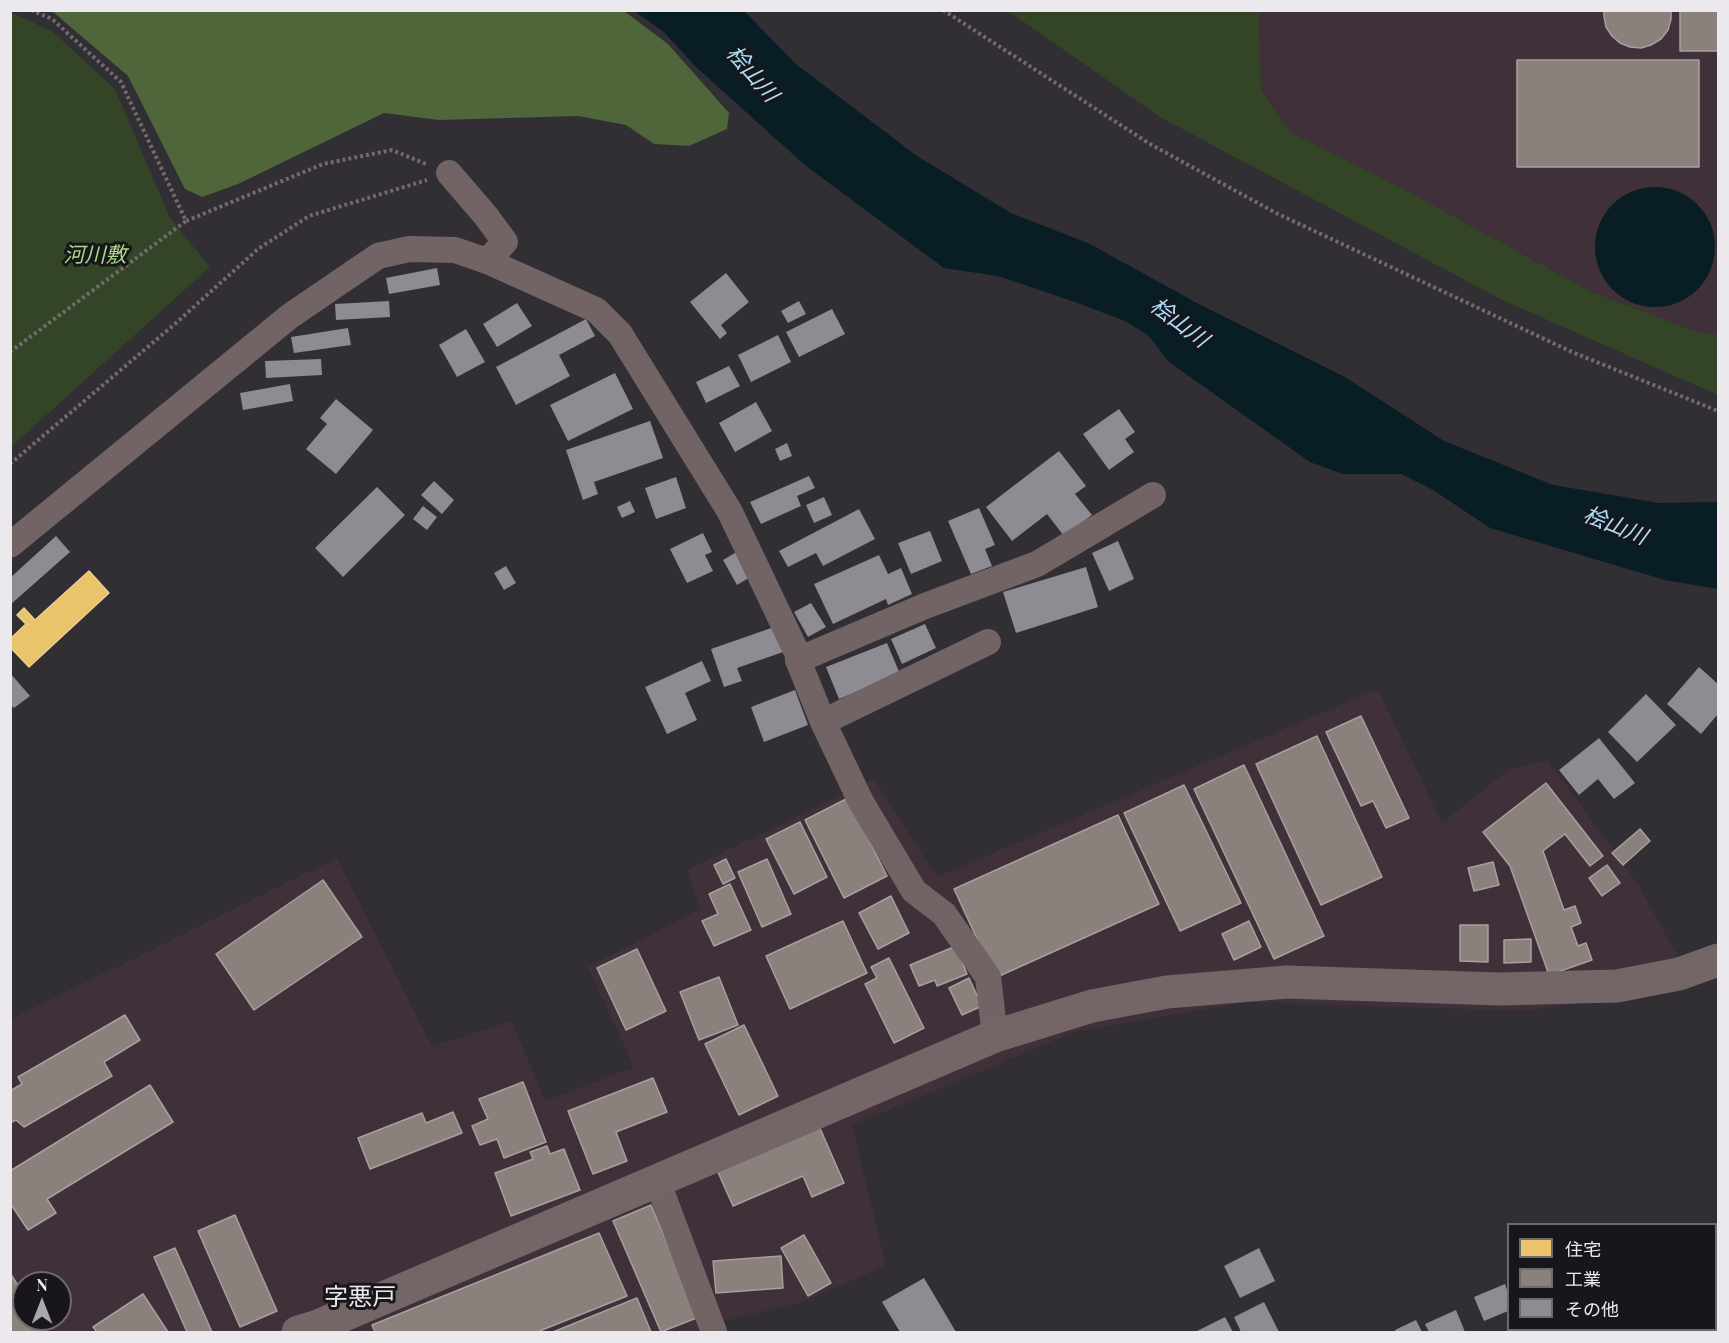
<!DOCTYPE html>
<html>
<head>
<meta charset="utf-8">
<style>
  body { margin:0 }
  #map { position:relative; width:1729px; height:1343px; overflow:hidden; background:#312e34; font-family:"Playfair Display","Noto Sans JP",serif }
  canvas { display:block }
  .frame { position:absolute; inset:0; border:12px solid #ebe8ee; pointer-events:none }
  .legend { position:absolute; left:1507px; top:1223px; width:210px; height:108px; box-sizing:border-box; background:#18161a; border:2px solid #6c6a6f; margin:0; padding:8px 10px; list-style:none; font-size:18px; color:#ebe8ee }
  .legend li { display:flex; align-items:center; gap:12px; height:30px }
  .legend b { width:30px; border:2px solid #6c6a6f }
  .north { position:absolute; left:12px; top:1271px; width:60px; height:60px; box-sizing:border-box; background:#18161a; border:2px solid #6c6a6f; border-radius:50%; rotate:0deg; font-size:16px; font-weight:700; line-height:24px; text-align:center; color:#ebe8ee }
  .north::after { content:''; display:block; margin:auto; width:21px; height:27px; background:#aaa7ad; clip-path:polygon(50% 0,100% 100%,50% 72%,0 100%) }
</style>
</head>
<body>
<div id="map">
<canvas width="1729" height="1343"></canvas>
<div class="frame"></div>
<ul class="legend">
<li><b style="height:16px;background:#e9c46a"></b>住宅</li>
<li><b style="height:16px;background:#8a817c"></b>工業</li>
<li><b style="height:16px;background:#8e8c92"></b>その他</li>
</ul>
<div class="north">N</div>
</div>
<script>
const ctx = document.querySelector('canvas').getContext('2d');
ctx.lineJoin = 'round';
function fillPath(path, color) { ctx.fillStyle = color; ctx.fill(path, 'evenodd'); }
const poly = rows => new Path2D(rows.map(r => 'M' + r).join(''));
function strokePath(path, color, width, dash) { ctx.strokeStyle = color; ctx.lineWidth = width; ctx.lineCap = dash ? 'butt' : 'round'; ctx.setLineDash(dash || []); ctx.stroke(path); }
function drawText(font, color, halo, rows, align = 'center') {
  ctx.font = font + ' "Playfair Display","Noto Sans JP",serif'; ctx.lineWidth = 6; ctx.setLineDash([]); ctx.textBaseline = 'middle'; ctx.strokeStyle = halo; ctx.fillStyle = color; for (const [text, x, y, turn = 0] of rows) {
    ctx.save(); ctx.translate(x, y); ctx.rotate((+turn || 0) * Math.PI / 180); ctx.textAlign = isNaN(turn) ? turn : align; if (halo) ctx.strokeText(text, 0, 0); ctx.fillText(text, 0, 0); ctx.restore();
  }
}
const industrial = poly([
  [1259,11,1718,11,1718,334,1697,332,1588,290,1413,194,1287,130,1261,88],
  [1378,689,1442,823,1508,770,1548,760,1640,887,1694,987,1524,1011,1247,1002,1075,1032,852,1125,886,1265,806,1301,724,1321,729,1332,11,1332,11,1019,337,858,432,1046,512,1021,545,1101,634,1067,588,967,700,909,687,870,874,779,937,877],
  [24,1283,60,1283,60,1319,24,1319]
]);
const green = poly([
  [1008,11,1259,11,1261,88,1287,130,1413,194,1588,290,1697,332,1718,334,1718,395,1502,300,1160,117],
  [11,12,53,32,115,89,170,218,210,267,11,447]
]);
const forest = poly([
  [52,11,624,11,668,44,729,113,727,129,689,146,654,144,626,125,578,116,439,120,384,113,238,184,202,197,185,189,128,76]
]);
const water = poly([
  [634,11,744,11,797,65,917,156,1011,213,1090,244,1195,302,1345,377,1444,441,1553,485,1659,503,1718,502,1718,589,1665,580,1490,528,1433,490,1401,474,1343,474,1310,462,1169,362,1148,335,1125,321,1075,302,998,276,944,268,806,166,697,68,664,32],
  '1595 247a60 60 0 1 1 120 0a60 60 0 1 1-120 0Z'
]);
const homes = poly([
  [89,571,109,593,29,667,10,647,10,639,26,624,17,615,24,608,35,620,89,571]
]);
const industry = poly([
  [1604,10,1671,10,1671,19,1668,30,1661,39,1651,45,1641,48,1630,47,1620,43,1612,36,1606,27,1604,16,1604,10],
  [1680,10,1718,10,1718,51,1680,51,1680,10],
  [1517,60,1699,60,1699,167,1517,167,1517,60],
  [1361,716,1409,818,1386,828,1373,801,1361,806,1326,732,1361,716],
  [1317,736,1382,877,1321,905,1256,764,1317,736],
  [1244,765,1324,936,1274,959,1194,789,1244,765],
  [1546,783,1603,856,1590,866,1565,834,1543,851,1564,910,1575,906,1581,923,1571,927,1578,946,1586,943,1592,960,1549,975,1510,866,1483,832,1546,783],
  [1184,785,1241,903,1180,931,1124,813,1184,785],
  [848,798,887,876,844,898,805,820,848,798],
  [1118,815,1159,904,995,978,954,889,1118,815],
  [800,822,827,877,794,894,766,839,800,822],
  [1640,829,1650,841,1623,865,1612,853,1640,829],
  [726,859,735,878,723,884,714,865,726,859],
  [767,859,791,914,762,927,738,872,767,859],
  [1493,862,1499,885,1474,891,1468,868,1493,862],
  [1607,865,1620,883,1602,896,1589,878,1607,865],
  [323,880,362,937,254,1010,216,954,323,880],
  [730,884,751,930,714,946,702,921,718,914,709,894,730,884],
  [891,896,909,933,878,949,859,913,891,896],
  [843,921,867,973,790,1009,766,956,843,921],
  [1249,921,1261,947,1234,960,1222,934,1249,921],
  [1460,925,1488,925,1488,962,1460,961,1460,925],
  [1531,939,1531,962,1504,963,1504,940,1531,939],
  [956,946,967,974,937,986,935,980,919,986,910,965,956,946],
  [637,949,666,1011,626,1030,597,968,637,949],
  [889,958,924,1028,894,1043,865,984,877,978,871,967,889,958],
  [719,977,738,1025,699,1040,680,992,719,977],
  [969,978,982,1006,962,1015,949,988,969,978],
  [125,1015,140,1040,104,1062,112,1076,24,1127,16,1120,10,1123,10,1091,22,1084,18,1077,125,1015],
  [744,1025,778,1096,739,1115,705,1044,744,1025],
  [653,1078,667,1112,616,1132,627,1161,593,1174,568,1111,653,1078],
  [523,1082,546,1142,504,1158,497,1139,480,1145,472,1126,488,1119,479,1099,523,1082],
  [150,1085,173,1122,47,1199,56,1213,28,1230,10,1203,10,1171,150,1085],
  [453,1112,462,1133,370,1169,358,1138,422,1113,426,1123,453,1112],
  [819,1126,844,1183,812,1197,803,1176,733,1206,717,1170,819,1126],
  [547,1146,550,1154,564,1149,580,1190,511,1216,495,1173,533,1159,530,1152,547,1146],
  [651,1205,699,1317,661,1332,613,1221,651,1205],
  [235,1215,277,1311,240,1327,198,1231,235,1215],
  [599,1233,627,1296,537,1332,375,1332,372,1325,599,1233],
  [804,1235,831,1283,808,1296,781,1248,804,1235],
  [175,1248,212,1332,187,1332,154,1257,175,1248],
  [781,1256,783,1288,716,1293,713,1261,781,1256],
  [10,1273,24,1295,24,1319,39,1319,47,1332,10,1332,10,1273],
  [143,1294,168,1332,97,1332,93,1327,143,1294],
  [637,1298,651,1332,553,1332,637,1298]
]);
const building = poly([
  [437,268,440,285,389,294,386,278],
  [726,273,749,302,721,325,727,333,720,339,690,302],
  [389,301,390,317,336,320,335,304],
  [799,301,806,314,788,323,781,311],
  [517,303,532,326,497,347,483,324],
  [832,309,845,334,799,357,786,332],
  [586,319,595,336,559,355,570,376,516,405,496,367],
  [348,328,351,345,294,353,291,337],
  [466,329,485,362,457,377,439,345],
  [778,335,791,362,751,382,738,355],
  [321,359,322,375,266,378,265,361],
  [729,366,740,386,706,403,696,382],
  [615,373,633,409,568,441,550,405],
  [290,384,293,401,243,410,240,393],
  [336,399,373,430,336,474,306,449,327,424,320,418],
  [756,402,772,431,735,452,719,423],
  [1119,409,1135,432,1125,439,1134,452,1109,470,1083,434],
  [650,421,663,458,594,482,598,494,583,500,566,450],
  [787,443,792,456,780,461,775,449],
  [1059,451,1086,486,1075,494,1092,515,1064,536,1047,514,1012,541,986,507],
  [809,476,815,488,797,496,801,506,761,524,750,502],
  [676,477,686,508,656,519,645,488],
  [434,481,454,500,442,514,421,495],
  [377,487,405,515,343,577,315,548],
  [824,497,832,515,814,523,806,505],
  [630,501,635,512,622,518,617,507],
  [423,506,437,517,427,530,413,519],
  [979,508,995,545,985,549,992,566,971,574,948,521],
  [859,509,875,539,823,566,816,553,788,567,779,551],
  [930,531,942,561,911,574,898,543],
  [703,533,712,552,705,555,713,571,687,583,670,549],
  [56,536,70,552,10,605,10,578],
  [1118,541,1134,579,1109,591,1092,553],
  [738,551,752,576,737,585,723,560],
  [879,555,888,574,901,568,912,594,888,605,886,599,833,624,814,584],
  [506,566,516,583,504,590,494,573],
  [1086,567,1098,607,1016,633,1003,592],
  [811,603,826,627,808,637,794,612],
  [925,624,936,648,902,664,891,639],
  [777,626,786,651,737,668,742,681,724,687,711,649],
  [887,643,900,674,839,699,826,667],
  [702,661,711,681,685,693,697,720,667,734,645,687],
  [1699,667,1718,684,1718,714,1701,734,1667,704],
  [10,673,30,696,14,708,10,704],
  [795,690,808,725,764,742,751,707],
  [1646,694,1676,725,1637,762,1608,732],
  [1599,738,1635,783,1614,799,1598,779,1579,795,1559,770],
  [1259,1248,1275,1281,1240,1298,1224,1266],
  [924,1278,956,1332,900,1332,882,1302],
  [1505,1284,1508,1293,1508,1311,1484,1321,1474,1297],
  [1264,1302,1279,1332,1241,1332,1234,1317],
  [1456,1310,1465,1332,1429,1332,1425,1324],
  [1225,1317,1233,1332,1195,1332],
  [1416,1320,1422,1332,1396,1332,1395,1330]
]);
const path = poly([
  [31,10,52,19,121,82,186,221,323,164,392,150,426,164],
  [943,10,1150,144,1276,213,1572,352,1718,411],
  [10,352,186,221],
  [10,464,176,323,258,249,309,216,427,180]
]);
const street = poly([
  [449,173,486,216,505,242,487,261],
  [10,545,290,316,378,256,409,249,455,250,487,261,596,310,620,334,730,512,798,655,798,660,823,722,861,802,914,891,944,914,988,977,995,1036],
  [798,660,925,606,1037,564,1153,495],
  [823,722,988,642],
  [657,1180,714,1332]
]);
const secondary = poly([
  [298,1332,318,1326,995,1036,1092,1006,1167,992,1287,982,1500,989,1617,986,1679,974,1718,960]
]);
const parkNames = [
  ["河川敷",95,255]
];
const waterNames = [
  ["桧山川",752,74,49],
  ["桧山川",1179,323,37],
  ["桧山川",1615,526,22]
];
const quarterNames = [
  ["字悪戸",360,1298]
];
fillPath(industrial, '#403039');
fillPath(green, '#344426');
fillPath(forest, '#4e6639');
fillPath(water, '#091d25');
fillPath(homes, '#e9c46a');
strokePath(homes, '#eacf92', 1.5);
fillPath(industry, '#8a817c');
strokePath(industry, '#a7a09e', 1.5);
fillPath(building, '#8e8c92');
strokePath(path, '#736a6c', 4, [3, 3]);
strokePath(street, '#726465', 26);
strokePath(secondary, '#746567', 33);
drawText('italic 21px', '#acd889', '#18161a', parkNames);
drawText('italic 22px', '#a8e0fc', '#18161a', waterNames);
drawText('24px', '#ebe8ee', '#18161a', quarterNames);
</script>
</body>
</html>
